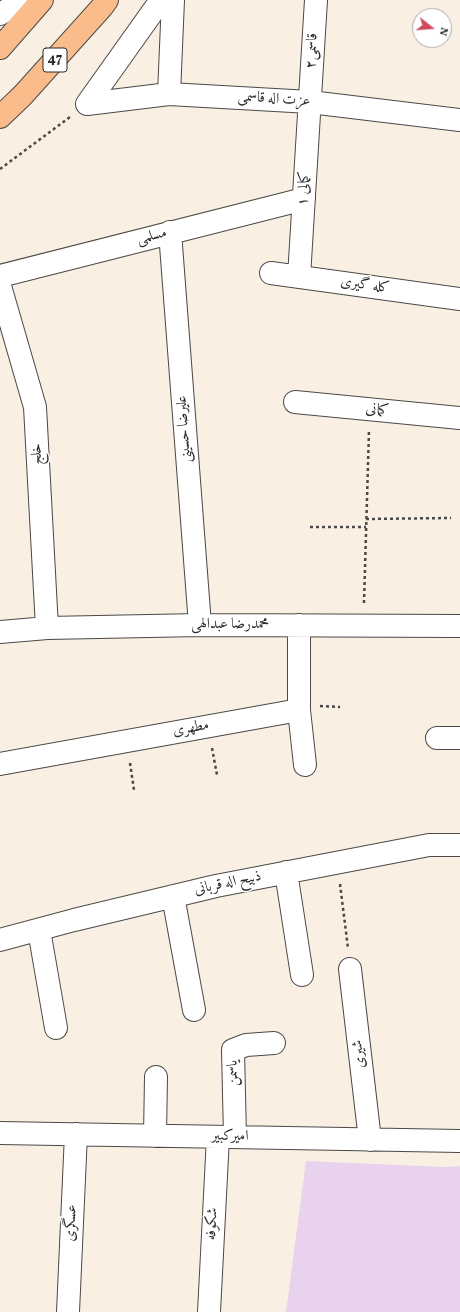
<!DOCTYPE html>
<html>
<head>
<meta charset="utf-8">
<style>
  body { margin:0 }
  #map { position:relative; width:460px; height:1312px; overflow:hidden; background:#f9f0e3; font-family:Vollkorn,serif }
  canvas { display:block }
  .north { position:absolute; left:412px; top:8px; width:40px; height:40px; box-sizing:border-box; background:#fff; border:1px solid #aaa; border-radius:50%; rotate:107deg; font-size:11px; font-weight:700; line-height:16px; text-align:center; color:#2b2b2b }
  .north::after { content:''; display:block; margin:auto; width:14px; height:18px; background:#d1495b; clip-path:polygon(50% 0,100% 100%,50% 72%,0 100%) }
</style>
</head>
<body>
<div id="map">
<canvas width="460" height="1312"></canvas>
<div class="north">N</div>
</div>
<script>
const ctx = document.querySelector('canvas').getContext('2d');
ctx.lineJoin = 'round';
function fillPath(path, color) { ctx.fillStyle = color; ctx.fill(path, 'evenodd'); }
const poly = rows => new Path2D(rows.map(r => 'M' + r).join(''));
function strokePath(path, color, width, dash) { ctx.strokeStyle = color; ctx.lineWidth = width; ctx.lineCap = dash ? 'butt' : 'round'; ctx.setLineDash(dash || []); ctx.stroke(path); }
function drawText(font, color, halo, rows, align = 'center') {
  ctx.font = font + ' Vollkorn,Amiri,serif'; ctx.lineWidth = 3; ctx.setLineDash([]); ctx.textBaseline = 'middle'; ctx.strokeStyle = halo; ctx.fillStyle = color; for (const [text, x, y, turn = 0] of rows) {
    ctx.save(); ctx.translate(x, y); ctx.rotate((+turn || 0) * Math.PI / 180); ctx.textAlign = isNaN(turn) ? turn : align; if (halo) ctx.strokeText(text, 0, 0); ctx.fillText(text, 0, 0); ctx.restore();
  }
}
const built = poly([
  [306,1161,445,1167,460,1166,460,1312,286,1312]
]);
const path = poly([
  [0,169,70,117],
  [366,519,451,518],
  [310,527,366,527],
  [364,603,369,430],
  [320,706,340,707],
  [212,748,217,775],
  [130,763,134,790],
  [340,884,348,948]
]);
const minor = poly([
  [0,14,24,0],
  [169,94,173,0],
  [87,104,169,94,310,102,460,120],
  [87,104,161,0],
  [170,232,200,625],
  [271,273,460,299],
  [0,276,304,199],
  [299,277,316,0],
  [0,286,35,407,47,628],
  [295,402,460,418],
  [299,625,299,710,305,765],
  [0,632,47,628,200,625,460,626],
  [437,738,460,738],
  [0,764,299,710],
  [286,872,302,975],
  [173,896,194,1010],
  [39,930,56,1028],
  [0,940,74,920,216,886,429,845,460,845],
  [350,969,370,1140],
  [0,1133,460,1141],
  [155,1136,156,1077],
  [235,1137,233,1050,246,1045,274,1043],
  [68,1312,76,1134],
  [209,1312,218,1137]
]);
const highway = poly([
  [0,48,42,0],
  [0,117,23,95,102,7,107,0]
]);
const shields = [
  [55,60,24]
];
const shieldNames = [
  ["47",55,60]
];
const streetNames = [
  ["قاسمی۲",313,51,-87],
  ["عزت اله قاسمی",274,100,4],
  ["کمالی ۱",305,189,-87],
  ["مسلمی",152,237,-14],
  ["کله گیری",365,286,8],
  ["کمانی",377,411,6],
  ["علیرضا حسینی",185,429,-94],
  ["خلج",38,454,-93],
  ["محمدرضا عبدالهی",230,625],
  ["مطهری",191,729,-10],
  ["ذبیح اله قربانی",228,884,-12],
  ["شیری",360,1054,-97],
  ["یاسمن",234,1073,-91],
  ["امیرکبیر",230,1137,1],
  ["عسگری",72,1223,-87],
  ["شکوفه",213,1224,-87]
];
fillPath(built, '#e9d2ee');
strokePath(minor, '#4a4947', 24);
strokePath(highway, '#4a4947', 24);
strokePath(path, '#4a4947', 2.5, [3, 3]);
strokePath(minor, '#fff', 22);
strokePath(highway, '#f9bc8a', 22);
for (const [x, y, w] of shields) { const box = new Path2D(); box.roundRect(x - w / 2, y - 12, w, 24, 3); ctx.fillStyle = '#fff'; ctx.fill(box); strokePath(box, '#2b2b2b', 1); }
drawText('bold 14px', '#2b2b2b', null, shieldNames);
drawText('15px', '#2b2b2b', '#fff', streetNames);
</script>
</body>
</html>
